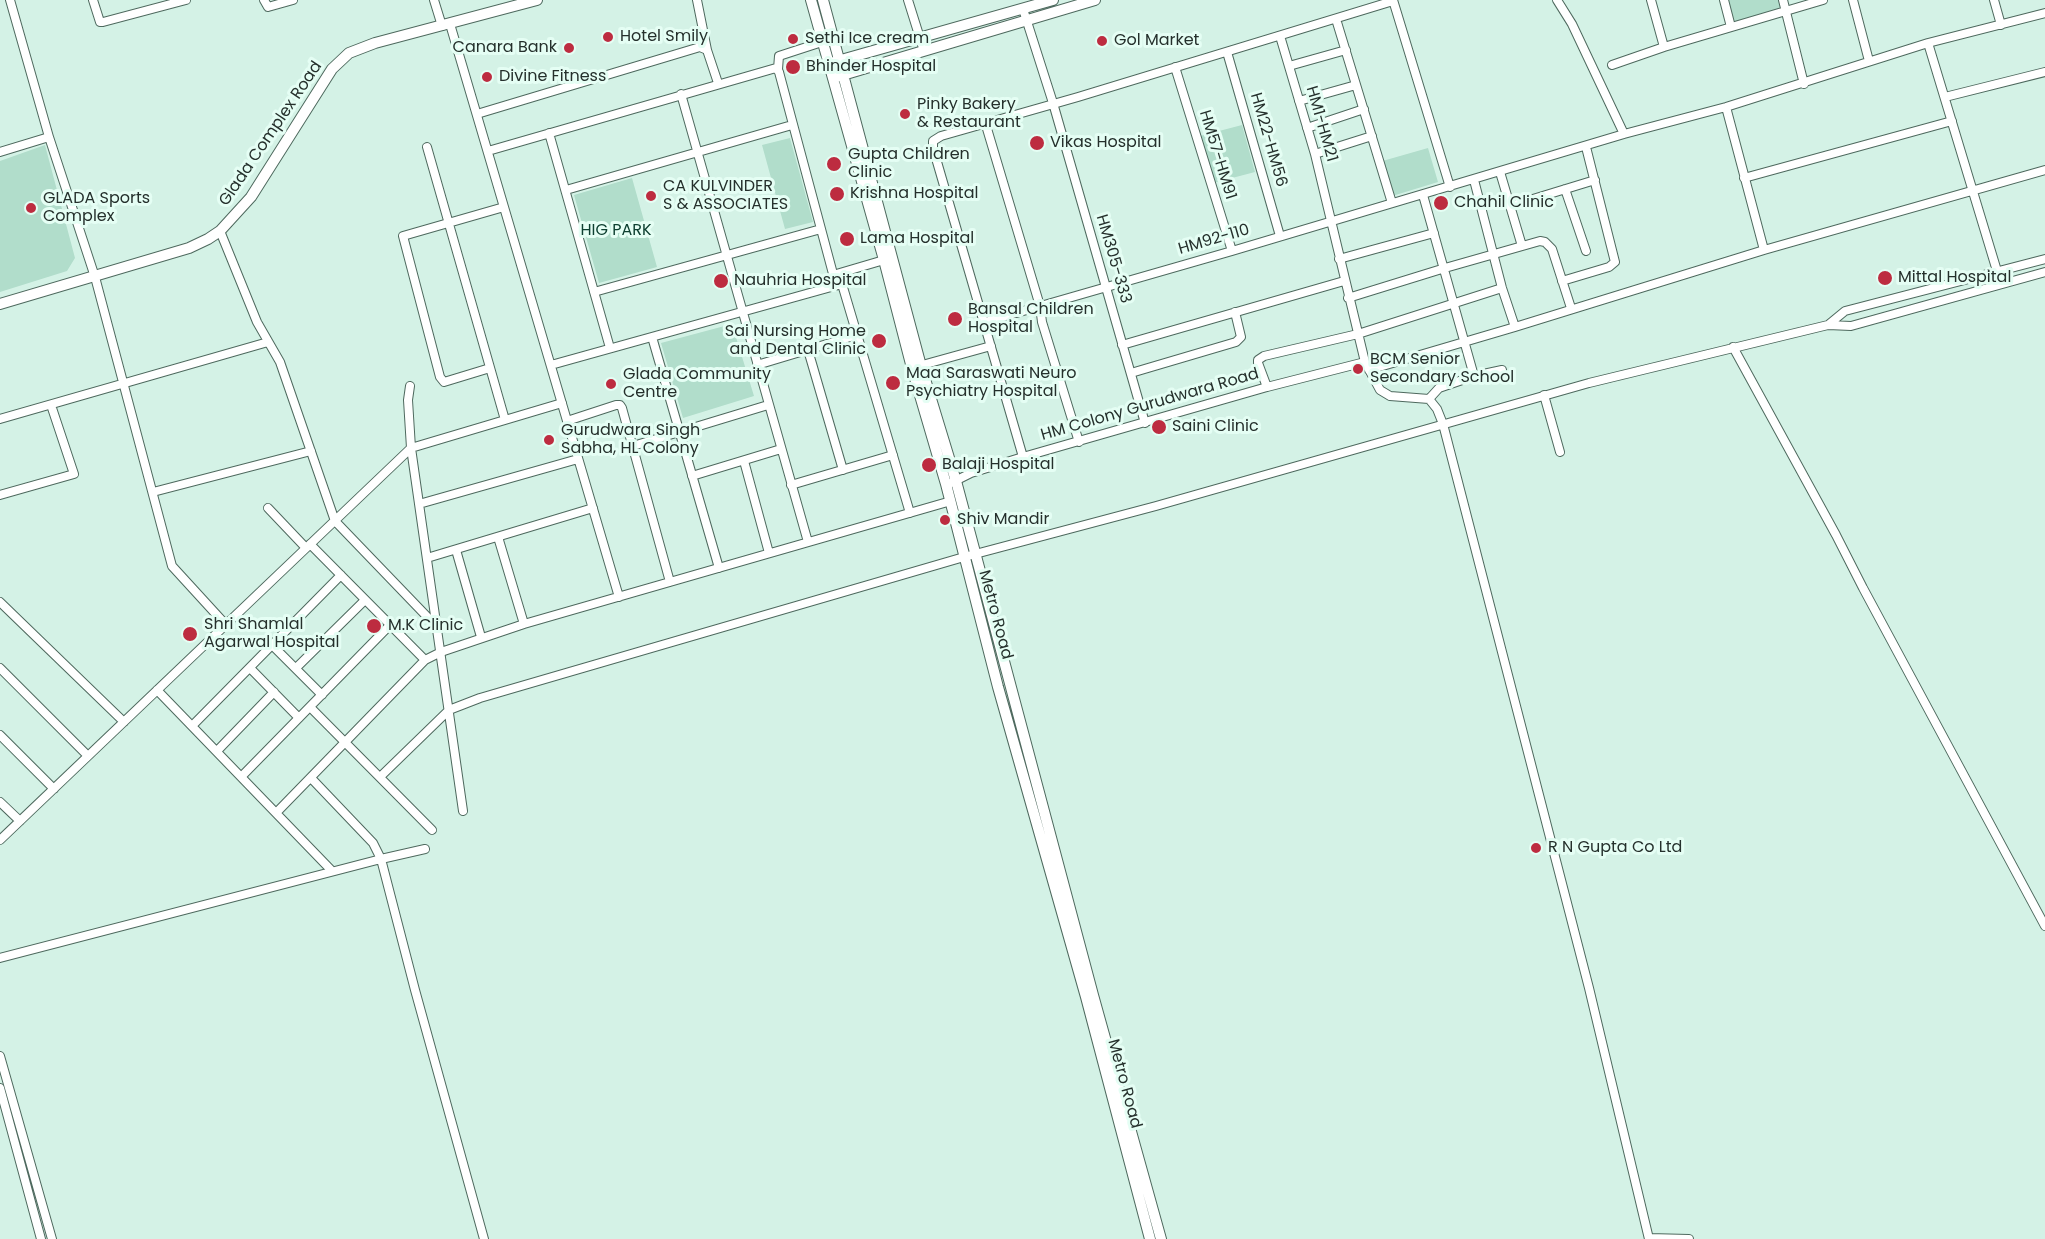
<!DOCTYPE html>
<html>
<head>
<meta charset="utf-8">
<style>
  body { margin:0 }
  canvas { display:block; background:#d4f2e6 }
</style>
</head>
<body>
<canvas width="2045" height="1239"></canvas>
<script>
const ctx = document.querySelector('canvas').getContext('2d');
ctx.lineJoin = 'round';
function fillPath(path, color) { ctx.fillStyle = color; ctx.fill(path, 'evenodd'); }
const poly = rows => new Path2D(rows.map(r => 'M' + r).join(''));
function strokePath(path, color, width, dash) { ctx.strokeStyle = color; ctx.lineWidth = width; ctx.lineCap = dash ? 'butt' : 'round'; ctx.setLineDash(dash || []); ctx.stroke(path); }
function drawText(font, color, halo, rows, align = 'center') {
  ctx.font = font + ' Poppins,sans-serif'; ctx.lineWidth = 6; ctx.setLineDash([]); ctx.textBaseline = 'middle'; ctx.strokeStyle = halo; ctx.fillStyle = color; for (const [text, x, y, turn = 0] of rows) {
    ctx.save(); ctx.translate(x, y); ctx.rotate((+turn || 0) * Math.PI / 180); ctx.textAlign = isNaN(turn) ? turn : align; if (halo) ctx.strokeText(text, 0, 0); ctx.fillText(text, 0, 0); ctx.restore();
  }
}
const green = poly([
  [1726,0,1779,0,1782,10,1733,23],
  [1242,125,1255,172,1213,183,1200,136],
  [790,138,813,222,785,229,762,145],
  [45,145,75,258,67,271,0,292,0,161],
  [1428,148,1438,182,1389,197,1379,162],
  [632,178,657,267,599,283,574,195],
  [732,324,754,396,683,418,661,343]
]);
const minor = poly([
  [10,0,49,137,95,277,172,566,226,625],
  [93,0,100,22,103,22,186,0],
  [264,0,268,7,293,0],
  [434,0,442,26],
  [697,0,707,50],
  [908,0,924,51],
  [1393,0,1450,187],
  [1557,0,1572,24,1624,134],
  [1651,0,1664,47],
  [1724,0,1731,27],
  [1783,0,1804,84],
  [1853,0,1869,61],
  [1994,0,2001,25],
  [1023,9,1053,103,1145,423],
  [1336,19,1392,203],
  [450,24,619,597],
  [1280,36,1315,154,1365,362,1380,390,1390,396,1429,399,1437,409,1443,424,1589,988,1649,1239],
  [1928,43,1997,271],
  [1227,52,1280,236],
  [1612,65,1664,47,1823,0],
  [1289,66,1346,50],
  [1175,67,1232,251],
  [778,69,779,56,822,42],
  [681,94,808,542],
  [1945,97,2045,72],
  [1299,101,1356,85],
  [1726,107,1764,250],
  [477,114,700,47,707,50,718,83],
  [985,122,1040,306,1042,322,1079,442],
  [1307,128,1364,109],
  [549,133,610,348],
  [427,147,505,420],
  [488,151,776,68,779,72,836,285],
  [0,152,49,137],
  [1315,154,1372,136],
  [1500,172,1522,246],
  [1744,178,1952,121],
  [1474,180,1502,288,1515,327],
  [1565,189,1586,251],
  [566,190,792,125],
  [1423,195,1474,376],
  [1510,206,1595,180],
  [220,231,257,322,280,362,335,521,437,627],
  [1339,259,1434,233],
  [833,275,884,260],
  [1562,281,1609,267,1615,262,1586,147],
  [594,292,821,229],
  [1348,298,1445,268,1540,241,1545,242,1552,249,1571,308],
  [985,322,1232,251,1624,134,1726,107,1928,43,2045,13],
  [1828,325,1845,311,2045,259],
  [652,337,719,568],
  [1122,345,1344,281],
  [1733,347,1836,535,1863,588,2045,926],
  [808,350,843,470],
  [551,365,842,284,910,513],
  [757,365,857,335],
  [915,367,991,346],
  [490,368,444,382,440,377,403,236,504,207],
  [1369,370,1515,327,1764,250,2045,170],
  [1131,373,1236,342,1241,337,1235,312],
  [410,386,408,400,411,448,463,811],
  [1267,387,1258,363,1258,360,1264,356,1358,334,1502,288],
  [1544,395,1560,452],
  [1429,399,1439,388,1474,376,1502,370],
  [0,419,268,342],
  [567,421,616,405,620,405,622,408,670,582],
  [633,446,768,405],
  [1023,457,933,148,933,141,941,136,1078,97,1393,1],
  [744,461,769,553],
  [692,476,781,449],
  [951,483,971,473,1023,457,1267,387,1365,362],
  [791,485,893,455],
  [153,492,311,451],
  [0,495,74,474,51,405],
  [419,504,578,459],
  [268,508,306,548],
  [498,537,524,624],
  [310,544,425,660],
  [456,550,481,637],
  [427,558,593,508],
  [0,602,124,722],
  [272,645,322,695],
  [0,668,88,756],
  [250,668,299,718],
  [296,668,365,600],
  [157,690,332,871],
  [310,707,432,830],
  [192,726,341,575],
  [0,735,54,789],
  [217,751,274,692],
  [241,777,390,625],
  [380,777,449,710,480,698,964,557,1156,506,1589,383,1828,325,1851,326,2045,272],
  [311,778,373,843,381,859,425,849],
  [0,802,20,821],
  [276,813,425,660,441,652,524,624,951,501],
  [0,840,411,448,562,403],
  [0,958,381,859,415,990,484,1239],
  [0,1056,52,1239],
  [0,1088,41,1239],
  [1649,1238,1689,1239]
]);
const tertiary = poly([
  [811,0,884,260,912,368,946,484,998,687,1086,997,1150,1239],
  [823,0,921,366,956,481,1093,995,1161,1239],
  [834,62,1053,0],
  [836,77,1095,0],
  [0,304,189,248,208,239,220,231,251,197,332,69,349,53,375,43,537,0]
]);
const markers = [
  [608,37,6,"#bd2c40"],
  [793,39,6,"#bd2c40"],
  [1102,41,6,"#bd2c40"],
  [569,48,6,"#bd2c40"],
  [793,67,8,"#bd2c40"],
  [487,77,6,"#bd2c40"],
  [905,114,6,"#bd2c40"],
  [1037,143,8,"#bd2c40"],
  [834,164,8,"#bd2c40"],
  [837,194,8,"#bd2c40"],
  [651,196,6,"#bd2c40"],
  [1441,203,8,"#bd2c40"],
  [31,208,6,"#bd2c40"],
  [847,239,8,"#bd2c40"],
  [1885,278,8,"#bd2c40"],
  [721,281,8,"#bd2c40"],
  [955,319,8,"#bd2c40"],
  [879,341,8,"#bd2c40"],
  [1358,369,6,"#bd2c40"],
  [893,383,8,"#bd2c40"],
  [611,384,6,"#bd2c40"],
  [1159,427,8,"#bd2c40"],
  [549,440,6,"#bd2c40"],
  [929,465,8,"#bd2c40"],
  [945,520,6,"#bd2c40"],
  [374,626,8,"#bd2c40"],
  [190,634,8,"#bd2c40"],
  [1536,848,6,"#bd2c40"]
];
const poiNames = [
  ["Hotel Smily",620,37],
  ["Sethi Ice cream",805,39],
  ["Gol Market",1114,41],
  ["Canara Bank",557,48,"right"],
  ["Bhinder Hospital",806,67],
  ["Divine Fitness",499,77],
  ["Pinky Bakery",917,105],
  ["& Restaurant",917,123],
  ["Vikas Hospital",1050,143],
  ["Gupta Children",848,155],
  ["Clinic",848,173],
  ["CA KULVINDER",663,187],
  ["S & ASSOCIATES",663,205],
  ["Krishna Hospital",850,194],
  ["GLADA Sports",43,199],
  ["Complex",43,217],
  ["Chahil Clinic",1454,203],
  ["Lama Hospital",860,239],
  ["Mittal Hospital",1898,278],
  ["Nauhria Hospital",734,281],
  ["Bansal Children",968,310],
  ["Hospital",968,328],
  ["Sai Nursing Home",866,332,"right"],
  ["and Dental Clinic",866,350,"right"],
  ["BCM Senior",1370,360],
  ["Secondary School",1370,378],
  ["Maa Saraswati Neuro",906,374],
  ["Psychiatry Hospital",906,392],
  ["Glada Community",623,375],
  ["Centre",623,393],
  ["Saini Clinic",1172,427],
  ["Gurudwara Singh",561,431],
  ["Sabha, HL Colony",561,449],
  ["Balaji Hospital",942,465],
  ["Shiv Mandir",957,520],
  ["Shri Shamlal",204,625],
  ["Agarwal Hospital",204,643],
  ["M.K Clinic",388,626],
  ["R N Gupta Co Ltd",1548,848]
];
const streetNames = [
  ["HM1-HM21",1321,124,74],
  ["Glada Complex Road",271,134,-56],
  ["HM22-HM56",1268,140,74],
  ["HM57-HM91",1217,155,73],
  ["HM92-110",1214,240,-16],
  ["HM305-333",1113,259,74],
  ["HM Colony Gurudwara Road",1150,405,-16],
  ["Metro Road",995,615,75],
  ["Metro Road",1124,1084,75]
];
const parkNames = [
  ["HIG PARK",616,231]
];
fillPath(green, '#b1ddcb');
strokePath(minor, '#4e695e', 10);
strokePath(tertiary, '#4e695e', 12);
strokePath(minor, '#fff', 8);
strokePath(tertiary, '#fff', 10);
for (const [x, y, r, color] of markers) { const dot = new Path2D(); dot.arc(x, y, r, 0, 2 * Math.PI); ctx.fillStyle = color; ctx.fill(dot); strokePath(dot, '#e5fef4', 2); }
drawText('16px', '#25302c', '#e5fef4', poiNames, 'left');
drawText('16px', '#25302c', '#e5fef4', streetNames);
drawText('16px', '#0e4031', '#e5fef4', parkNames);
</script>
</body>
</html>
